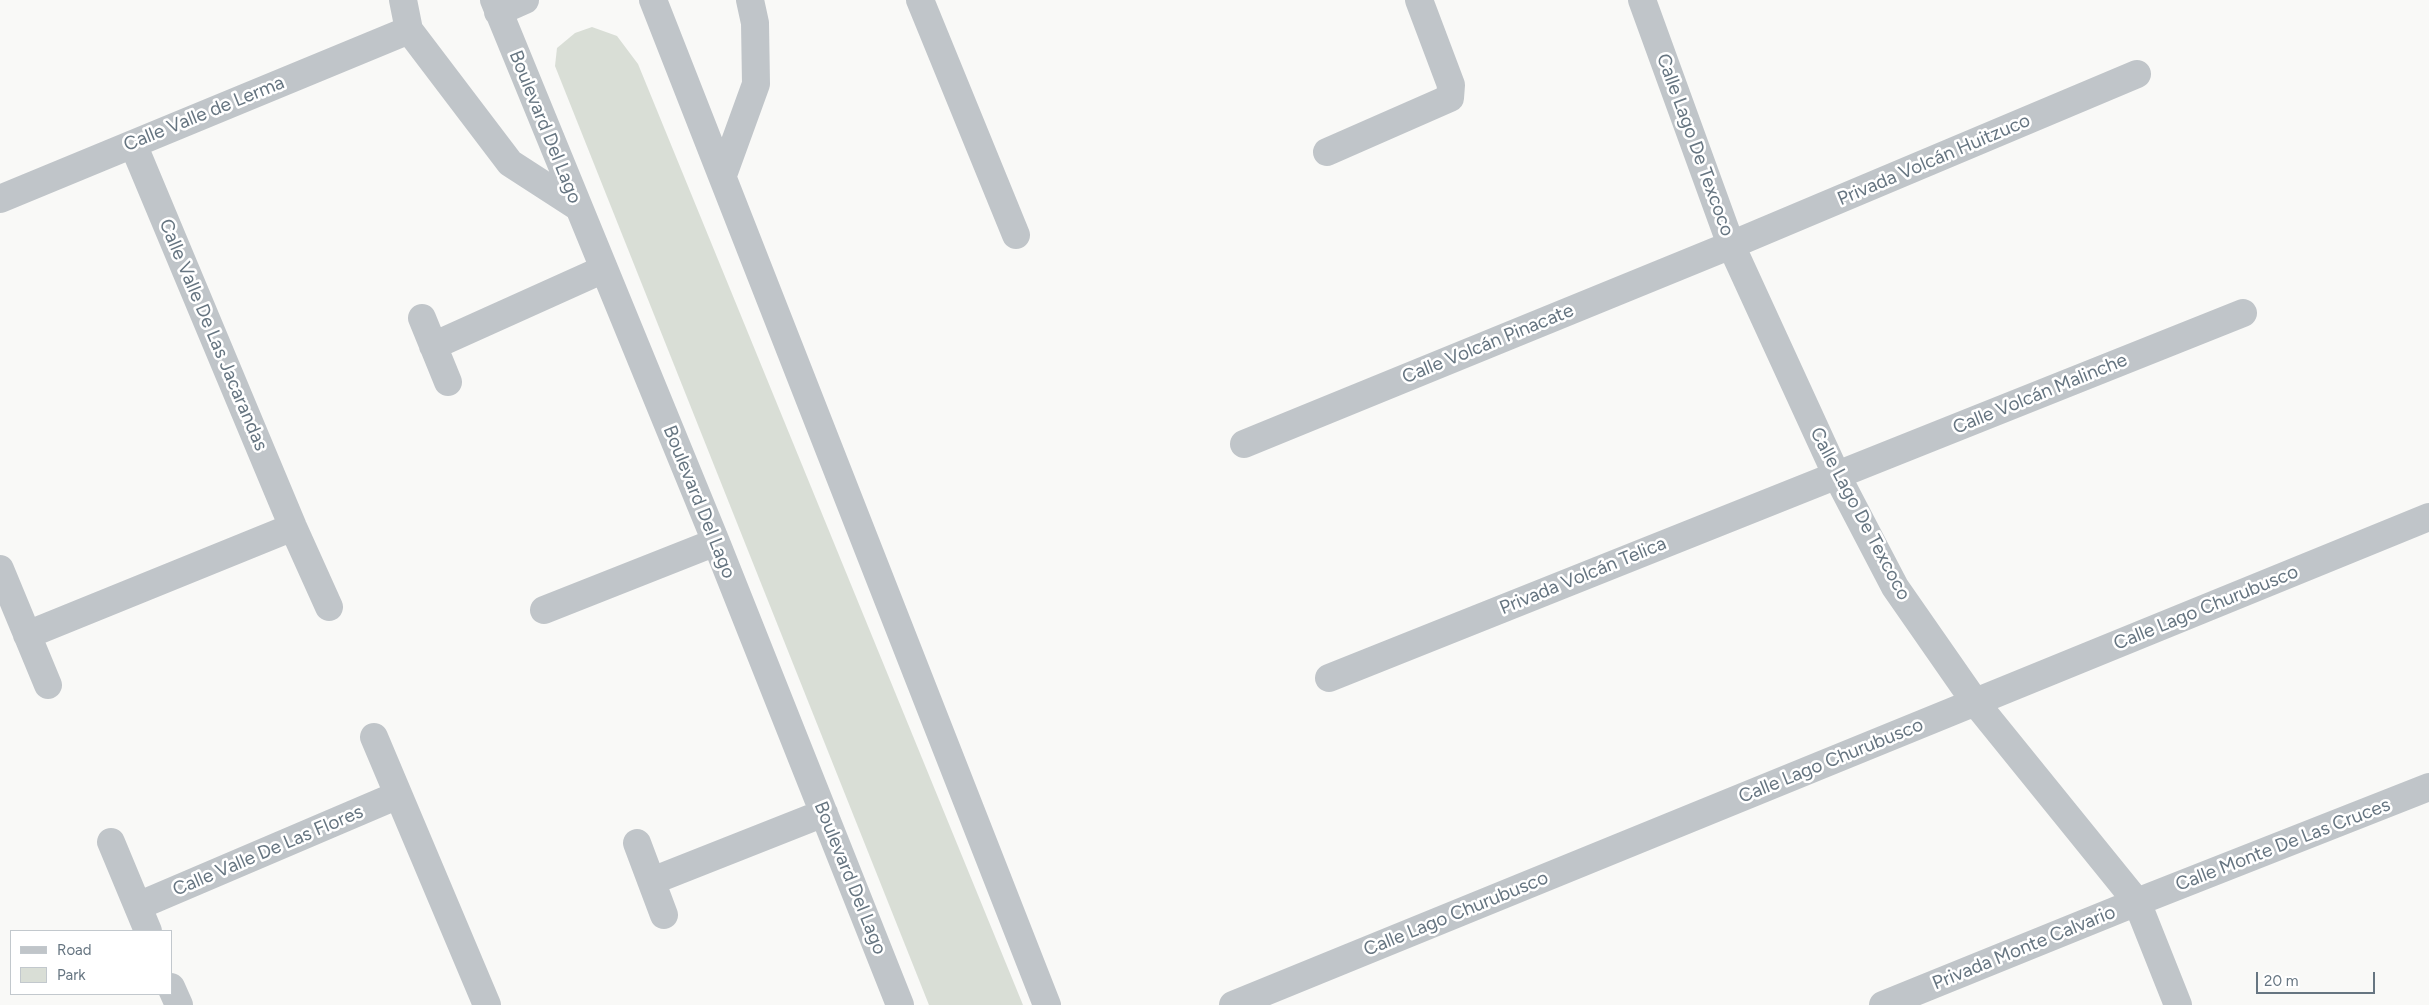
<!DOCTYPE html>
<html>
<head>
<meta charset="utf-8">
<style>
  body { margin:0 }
  #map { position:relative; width:2429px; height:1005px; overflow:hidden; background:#f9f9f7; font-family:Figtree,sans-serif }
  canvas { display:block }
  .legend { position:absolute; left:10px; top:930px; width:162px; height:65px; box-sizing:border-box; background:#fff; border:1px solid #c2c8cd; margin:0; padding:6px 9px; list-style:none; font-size:15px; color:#667581 }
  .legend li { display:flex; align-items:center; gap:10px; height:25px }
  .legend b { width:25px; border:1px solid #c2c8cd }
  .scale { position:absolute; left:2256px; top:972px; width:119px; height:22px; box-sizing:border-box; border:2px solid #667581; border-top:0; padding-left:6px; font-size:15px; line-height:18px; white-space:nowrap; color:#667581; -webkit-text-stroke:4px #fff; paint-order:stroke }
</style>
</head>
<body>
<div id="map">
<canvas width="2429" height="1005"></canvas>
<ul class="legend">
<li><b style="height:6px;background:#c0c5c9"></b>Road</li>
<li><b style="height:14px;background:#d9ded6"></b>Park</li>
</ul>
<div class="scale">20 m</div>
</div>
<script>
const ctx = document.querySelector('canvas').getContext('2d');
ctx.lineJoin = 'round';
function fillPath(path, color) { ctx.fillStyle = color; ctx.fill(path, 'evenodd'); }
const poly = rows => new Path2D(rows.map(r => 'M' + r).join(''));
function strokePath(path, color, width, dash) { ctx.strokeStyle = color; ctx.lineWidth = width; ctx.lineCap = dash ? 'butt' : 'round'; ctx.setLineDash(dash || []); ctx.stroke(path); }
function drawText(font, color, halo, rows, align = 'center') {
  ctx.font = font + ' Figtree,sans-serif'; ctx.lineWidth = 5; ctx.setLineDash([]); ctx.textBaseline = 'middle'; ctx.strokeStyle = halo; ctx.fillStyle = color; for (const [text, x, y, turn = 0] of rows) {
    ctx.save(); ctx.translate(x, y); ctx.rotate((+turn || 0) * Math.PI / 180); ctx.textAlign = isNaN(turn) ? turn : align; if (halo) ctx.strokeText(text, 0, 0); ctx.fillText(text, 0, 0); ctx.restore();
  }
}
const green = poly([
  [592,27,617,36,638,64,1023,1005,929,1005,555,66,557,48,575,33]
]);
const minor = poly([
  [403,0,409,30,510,163,578,207],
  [494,0,716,542,900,1005],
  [653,0,1047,1005],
  [920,0,1016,235],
  [1642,0,1731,245,1836,474,1895,587,1975,702,2137,902,2178,1005],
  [498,12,525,0],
  [133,144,293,527,329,607],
  [1327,152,1450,98,1451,85,1419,0],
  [723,175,756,84,755,23,750,0],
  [0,199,409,30],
  [422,318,448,382],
  [433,346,604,269],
  [1244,444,1731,245,2137,74],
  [0,569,48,685],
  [544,610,716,542],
  [27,635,293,527],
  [1329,678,2243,313],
  [374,737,487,1005],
  [111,842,148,931],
  [637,843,664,915],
  [652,881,824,813],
  [138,906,398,795],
  [171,987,179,1005],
  [1233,1005,2429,517],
  [1883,1005,2137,902,2429,787]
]);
const streetNames = [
  ["Calle Valle de Lerma",204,114,-22],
  ["Boulevard Del Lago",545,127,68],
  ["Calle Lago De Texcoco",1695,145,70],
  ["Privada Volcán Huitzuco",1934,160,-23],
  ["Calle Valle De Las Jacarandas",213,335,67],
  ["Calle Volcán Pinacate",1488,344,-22],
  ["Calle Volcán Malinche",2040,394,-22],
  ["Boulevard Del Lago",699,502,68],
  ["Calle Lago De Texcoco",1860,514,62],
  ["Privada Volcán Telica",1583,576,-22],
  ["Calle Lago Churubusco",2206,608,-22],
  ["Calle Lago Churubusco",1831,761,-22],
  ["Calle Monte De Las Cruces",2283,845,-21],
  ["Calle Valle De Las Flores",268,851,-23],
  ["Boulevard Del Lago",850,878,68],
  ["Calle Lago Churubusco",1456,914,-22],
  ["Privada Monte Calvario",2024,948,-22]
];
fillPath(green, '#d9ded6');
strokePath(minor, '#c0c5c9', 28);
drawText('19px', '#667581', '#fff', streetNames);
</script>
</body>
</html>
